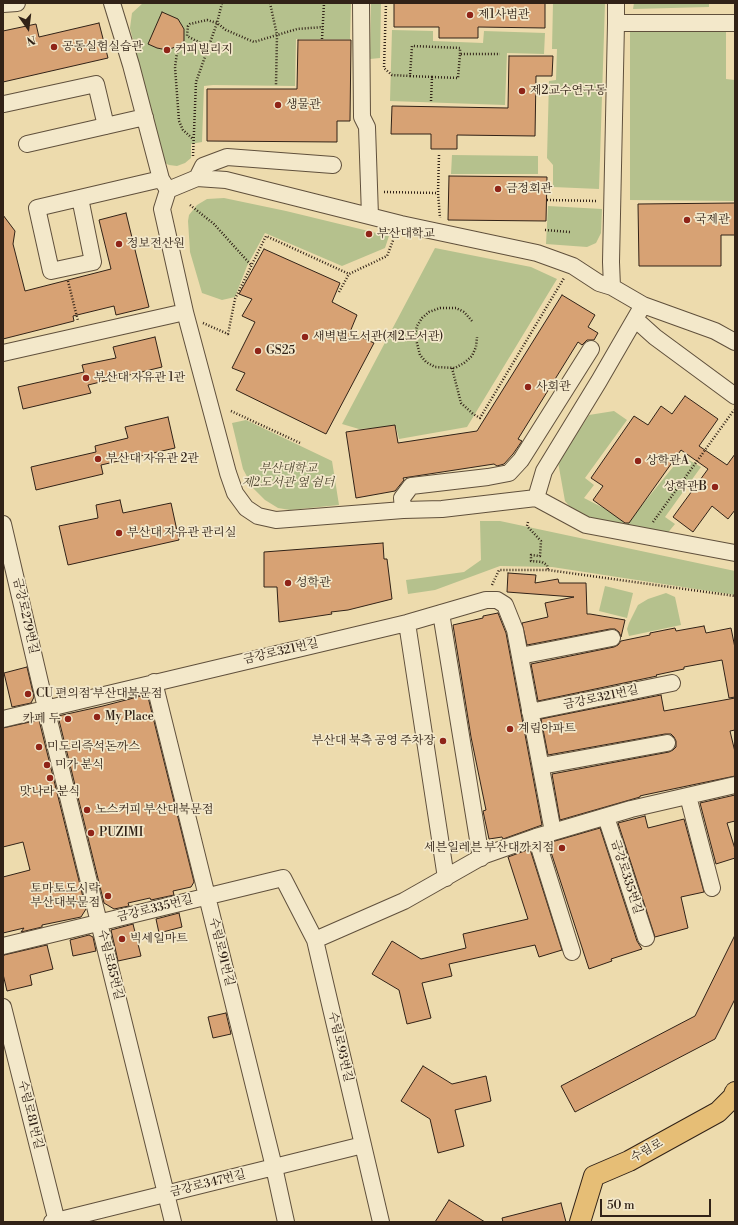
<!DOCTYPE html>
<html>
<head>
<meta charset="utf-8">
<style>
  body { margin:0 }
  #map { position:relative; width:738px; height:1225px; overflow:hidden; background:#eddbad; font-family:"Libre Bodoni",serif }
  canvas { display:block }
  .frame { position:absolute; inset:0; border:4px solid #312217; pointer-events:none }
  .north { position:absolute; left:8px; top:8px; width:40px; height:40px; -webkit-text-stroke:3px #f3e8ca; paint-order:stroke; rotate:166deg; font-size:11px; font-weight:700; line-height:16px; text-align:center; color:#312217 }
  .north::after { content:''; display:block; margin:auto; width:14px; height:18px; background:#312217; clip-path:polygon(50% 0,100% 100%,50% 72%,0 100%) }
  .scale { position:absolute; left:600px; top:1199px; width:111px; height:18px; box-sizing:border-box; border:2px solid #312217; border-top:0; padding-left:5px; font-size:12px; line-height:14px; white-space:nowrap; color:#312217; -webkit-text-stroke:3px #f3e8ca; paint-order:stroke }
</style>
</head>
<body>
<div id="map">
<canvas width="738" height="1225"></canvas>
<div class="frame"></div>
<div class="north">N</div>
<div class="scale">50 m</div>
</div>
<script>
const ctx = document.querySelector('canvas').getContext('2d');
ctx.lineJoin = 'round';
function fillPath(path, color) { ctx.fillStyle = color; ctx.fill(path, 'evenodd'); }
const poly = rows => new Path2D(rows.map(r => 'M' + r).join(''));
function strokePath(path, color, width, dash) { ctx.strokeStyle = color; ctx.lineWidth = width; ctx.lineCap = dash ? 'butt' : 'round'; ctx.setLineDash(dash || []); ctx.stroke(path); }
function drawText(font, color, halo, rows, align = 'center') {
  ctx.font = font + ' "Libre Bodoni","Noto Serif KR",serif'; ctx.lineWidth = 3.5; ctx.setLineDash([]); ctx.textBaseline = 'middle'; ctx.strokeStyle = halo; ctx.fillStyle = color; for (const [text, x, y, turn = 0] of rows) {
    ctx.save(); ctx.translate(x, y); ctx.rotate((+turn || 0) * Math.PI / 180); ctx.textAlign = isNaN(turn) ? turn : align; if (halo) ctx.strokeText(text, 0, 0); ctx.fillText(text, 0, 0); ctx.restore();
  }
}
const green = poly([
  [143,3,351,3,350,39,296,39,295,86,213,85,204,86,202,142,191,144,191,158,185,163,177,166,169,165,163,162,130,28,132,13],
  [371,3,381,3,380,58,370,59],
  [553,3,605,3,599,189,553,187,553,165,547,158,549,81,556,80,557,49,552,49],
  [634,3,709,3,709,7,633,9],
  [392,30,433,31,433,41,483,43,484,31,545,33,544,54,507,53,505,105,390,101],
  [630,31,726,32,726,79,735,80,735,201,630,200],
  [452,155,538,156,538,174,451,174],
  [224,198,286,211,389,236,385,248,342,266,265,233,247,266,235,297,222,300,202,293,190,252,188,221,189,215,197,205,207,199],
  [548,206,602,209,601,233,596,243,587,247,546,244],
  [435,248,531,267,557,279,467,427,399,439,396,427,359,429,342,424],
  [614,411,627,420,585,478,594,485,584,498,629,521,682,456,701,467,665,517,675,524,666,535,576,514,565,501,558,462,589,415],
  [246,420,332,461,339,505,290,510,278,508,265,500,253,488,243,469,232,423],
  [480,521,500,521,735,571,735,595,552,567,500,566,435,590,408,594,406,580,464,572,481,560],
  [605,586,633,593,627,618,599,611],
  [666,593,675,597,681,625,629,636,627,629,629,623,638,605,648,599]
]);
const building = poly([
  [394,3,545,3,545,28,478,27,478,38,439,38,439,27,394,27,394,3],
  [162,12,178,19,184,29,184,41,178,46,167,50,157,48,148,44,162,12],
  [99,23,108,58,3,82,3,31,36,24,39,37,99,23],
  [298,40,351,40,350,121,337,121,337,142,207,141,207,89,297,89,298,40],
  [509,56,553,56,552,76,536,76,535,136,457,135,457,149,431,149,431,134,391,134,392,106,508,108,509,56],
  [449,176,547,177,546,221,448,220,449,176],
  [735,203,735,235,721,235,721,266,639,266,638,204,735,203],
  [126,213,149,307,116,315,114,306,73,316,74,321,3,339,3,215,15,231,13,244,25,291,111,269,99,220,126,213],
  [264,249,340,283,332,302,357,315,350,332,374,343,326,434,236,390,245,373,232,368,255,322,242,316,252,299,239,294,264,249],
  [562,295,595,315,588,327,598,333,594,340,587,340,582,345,578,342,518,439,522,441,513,454,504,464,497,466,494,464,403,478,404,480,395,491,356,498,346,432,395,425,398,443,477,431,562,295],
  [155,337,162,367,88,385,91,393,23,409,18,387,84,372,82,365,116,358,113,347,155,337],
  [685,396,718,419,699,446,727,465,735,454,735,510,728,519,712,506,693,532,673,517,708,469,681,450,629,523,625,523,593,500,603,486,591,478,634,416,648,425,661,406,672,414,685,396],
  [168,417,175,448,101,465,103,474,36,490,31,467,96,452,95,446,128,438,125,427,168,417],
  [120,500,123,513,171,503,179,540,68,565,59,526,98,518,96,505,120,500],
  [383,543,384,559,387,559,392,599,348,610,331,612,332,614,279,622,277,587,264,587,264,552,383,543],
  [508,573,536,575,535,583,558,579,559,583,586,583,587,614,590,614,625,620,621,637,619,632,615,629,610,629,527,645,522,623,548,617,545,603,574,597,507,592,508,573],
  [498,613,506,633,542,825,503,839,502,837,489,839,483,811,486,810,471,737,453,625,483,618,483,616,498,613],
  [704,626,706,633,731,628,735,648,735,697,729,698,722,660,684,667,684,669,656,675,657,676,538,701,531,664,614,647,618,645,621,641,650,635,650,633,675,628,676,631,704,626],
  [27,667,34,697,31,703,12,707,4,673,27,667],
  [145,695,148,697,194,882,191,887,173,891,174,895,151,900,150,898,128,903,129,906,114,909,104,903,58,716,103,706,145,695],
  [661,695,664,711,735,698,735,730,730,731,735,752,735,776,644,795,640,796,640,797,560,820,552,774,669,752,673,750,676,747,676,741,674,737,671,734,665,734,548,755,541,719,661,695],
  [39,720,86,909,81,917,42,925,42,927,21,932,24,928,3,933,3,877,30,870,23,842,3,847,3,728,39,720],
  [735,795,735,821,727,823,735,849,735,858,716,864,700,803,735,795],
  [645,816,648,828,684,819,704,892,681,897,688,928,655,937,618,823,645,816],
  [600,828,637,941,642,949,611,959,612,961,589,969,548,843,600,828],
  [530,849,562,950,539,957,535,945,449,964,452,976,422,983,431,1018,407,1024,399,990,372,974,392,941,421,959,466,948,463,934,528,919,508,857,530,849],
  [179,913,182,927,159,933,156,919,179,913],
  [133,924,141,956,118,961,111,930,133,924],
  [89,935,93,937,96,951,73,956,70,940,89,935],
  [735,935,735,999,715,1039,575,1112,561,1086,695,1016,735,935],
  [47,945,53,969,30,975,32,985,7,991,3,974,3,957,4,955,47,945],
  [226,1013,231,1034,213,1038,208,1017,226,1013],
  [423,1066,452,1084,486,1076,491,1101,455,1110,464,1146,438,1153,430,1119,401,1101,423,1066],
  [449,1200,485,1222,435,1222,449,1200],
  [561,1203,566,1222,503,1222,502,1218,561,1203]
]);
const path = poly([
  [270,3,277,35,276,85],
  [386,3,384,68,392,75,410,76],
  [322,39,324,3],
  [180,47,177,53,175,67,179,121,183,130,193,139],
  [208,47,187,36,188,26,190,24,207,20,217,23,226,30,254,42,297,29,323,27],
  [432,77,410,76,412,46,460,48,460,54],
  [431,101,432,77,458,78,460,54,500,54],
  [439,155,438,193,440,218],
  [193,156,196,82,217,23,222,3],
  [384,192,438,193],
  [547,200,598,201],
  [190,205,214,224,251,265],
  [545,230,570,232],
  [68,281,78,321],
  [339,292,349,274],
  [472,321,464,312,456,308,440,308,429,312,422,318,417,326,415,335,420,355,426,362,435,367,455,368,464,363,472,356,476,347,477,337],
  [203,323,228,334,235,299,266,236,349,274,387,256,394,238],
  [452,368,461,403,473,414,480,418,564,278],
  [231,411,300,443],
  [528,522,527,526,541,541,540,556,531,555,531,561,542,562,547,565,548,570],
  [653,522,734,410],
  [492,585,499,570,548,570,735,596]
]);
const minor = poly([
  [361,3,362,117,367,127,370,216],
  [3,4,17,3],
  [616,23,616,3],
  [4,104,96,84,106,126],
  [27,144,145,117],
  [197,178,203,166,227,157,333,165],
  [168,190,197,178,226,180,401,224,537,253,573,266,599,283,612,287,643,305,715,331,735,342],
  [80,198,93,262,51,271,37,208,161,179],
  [612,287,611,262,616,23,735,23],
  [185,312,228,473,235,493,246,508,258,516,276,520,403,510,442,509,536,498,586,525,735,553],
  [635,319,655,337,735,396],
  [3,353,185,312,162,209,168,190,161,179,131,65,112,3],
  [536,498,544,471,599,381,643,305],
  [403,510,402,498,411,486,488,477,509,473,521,460,591,349],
  [3,524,46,708,173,1222],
  [441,613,481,858],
  [407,623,446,878],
  [520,656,612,638],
  [154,682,274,1167,286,1222],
  [530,712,672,683],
  [3,719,407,623,486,600,497,600,505,605,515,630,553,832],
  [541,766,667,743],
  [688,796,712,888],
  [606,817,646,938],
  [536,837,572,952],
  [315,940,404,901,485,855,536,837,631,809,735,785],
  [3,946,283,878,315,940,381,1222],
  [3,1007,57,1222],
  [52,1222,363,1145]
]);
const major = poly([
  [580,1222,594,1176,629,1161,718,1112,733,1097,735,1092]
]);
const markers = [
  [470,15,4,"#8f2418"],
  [54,47,4,"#8f2418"],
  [167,50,4,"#8f2418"],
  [522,91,4,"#8f2418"],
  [278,105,4,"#8f2418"],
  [498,189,4,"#8f2418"],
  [687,220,4,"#8f2418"],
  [369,234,4,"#8f2418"],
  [119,244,4,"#8f2418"],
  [305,337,4,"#8f2418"],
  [258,351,4,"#8f2418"],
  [86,378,4,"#8f2418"],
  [528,387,4,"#8f2418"],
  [98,459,4,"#8f2418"],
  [638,461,4,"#8f2418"],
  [715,487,4,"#8f2418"],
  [119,533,4,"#8f2418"],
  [288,583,4,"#8f2418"],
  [28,694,4,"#8f2418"],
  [97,717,4,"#8f2418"],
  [68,719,4,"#8f2418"],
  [510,729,4,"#8f2418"],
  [443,741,4,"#8f2418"],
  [39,747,4,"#8f2418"],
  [47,765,4,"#8f2418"],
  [50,778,4,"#8f2418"],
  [87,810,4,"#8f2418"],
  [91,833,4,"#8f2418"],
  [562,848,4,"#8f2418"],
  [108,896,4,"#8f2418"],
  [122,939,4,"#8f2418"]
];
const poiNames = [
  ["제1사범관",478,15],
  ["공동실험실습관",62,47],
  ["커피빌리지",175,50],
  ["제2교수연구동",530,91],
  ["생물관",286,105],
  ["금정회관",506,189],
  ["국제관",695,220],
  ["부산대학교",377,234],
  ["정보전산원",127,244],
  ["새벽벌도서관(제2도서관)",313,337],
  ["GS25",266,351],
  ["부산대 자유관 1관",94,378],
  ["사회관",536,387],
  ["부산대 자유관 2관",106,459],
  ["상학관A",646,461],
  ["상학관B",707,487,"right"],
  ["부산대 자유관 관리실",127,533],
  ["성학관",296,583],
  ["CU 편의점 부산대북문점",36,694],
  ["My Place",105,717],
  ["카페 두",60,719,"right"],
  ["계림아파트",518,729],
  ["부산대 북측 공영 주차장",435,741,"right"],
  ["미도리즉석돈까스",47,747],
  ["미가 분식",55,765],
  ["맛나라 분식",50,792,"center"],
  ["노스커피 부산대북문점",95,810],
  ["PUZIMI",99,833],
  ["세븐일레븐 부산대까치점",554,848,"right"],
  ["토마토도시락",100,889,"right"],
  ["부산대북문점",100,903,"right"],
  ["빅세일마트",130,939]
];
const parkNames = [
  ["부산대학교",288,469],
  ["제2도서관 옆 쉼터",288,483]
];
const streetNames = [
  ["금강로279번길",25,616,77],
  ["금강로321번길",281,652,-13],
  ["금강로321번길",601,698,-12],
  ["금강로335번길",626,877,72],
  ["금강로335번길",155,909,-14],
  ["수림로91번길",221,952,76],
  ["수림로85번길",110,965,76],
  ["수림로93번길",340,1047,77],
  ["수림로81번길",30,1115,76],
  ["수림로",647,1151,-29],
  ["금강로347번길",208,1184,-14]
];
fillPath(green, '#b5c18d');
fillPath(building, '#d7a274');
strokePath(building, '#312217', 1);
strokePath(minor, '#60503c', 18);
strokePath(major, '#312217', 22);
strokePath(path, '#312217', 2.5, [1, 2]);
strokePath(minor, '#f3e8ca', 16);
strokePath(major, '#e6be76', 20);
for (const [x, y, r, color] of markers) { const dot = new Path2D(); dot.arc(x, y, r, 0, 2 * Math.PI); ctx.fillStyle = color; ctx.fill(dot); strokePath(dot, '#f3e8ca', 1.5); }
drawText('12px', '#312217', '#f3e8ca', poiNames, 'left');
drawText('italic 12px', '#524a34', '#f3e8ca', parkNames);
drawText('12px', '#312217', '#f3e8ca', streetNames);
</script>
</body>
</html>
